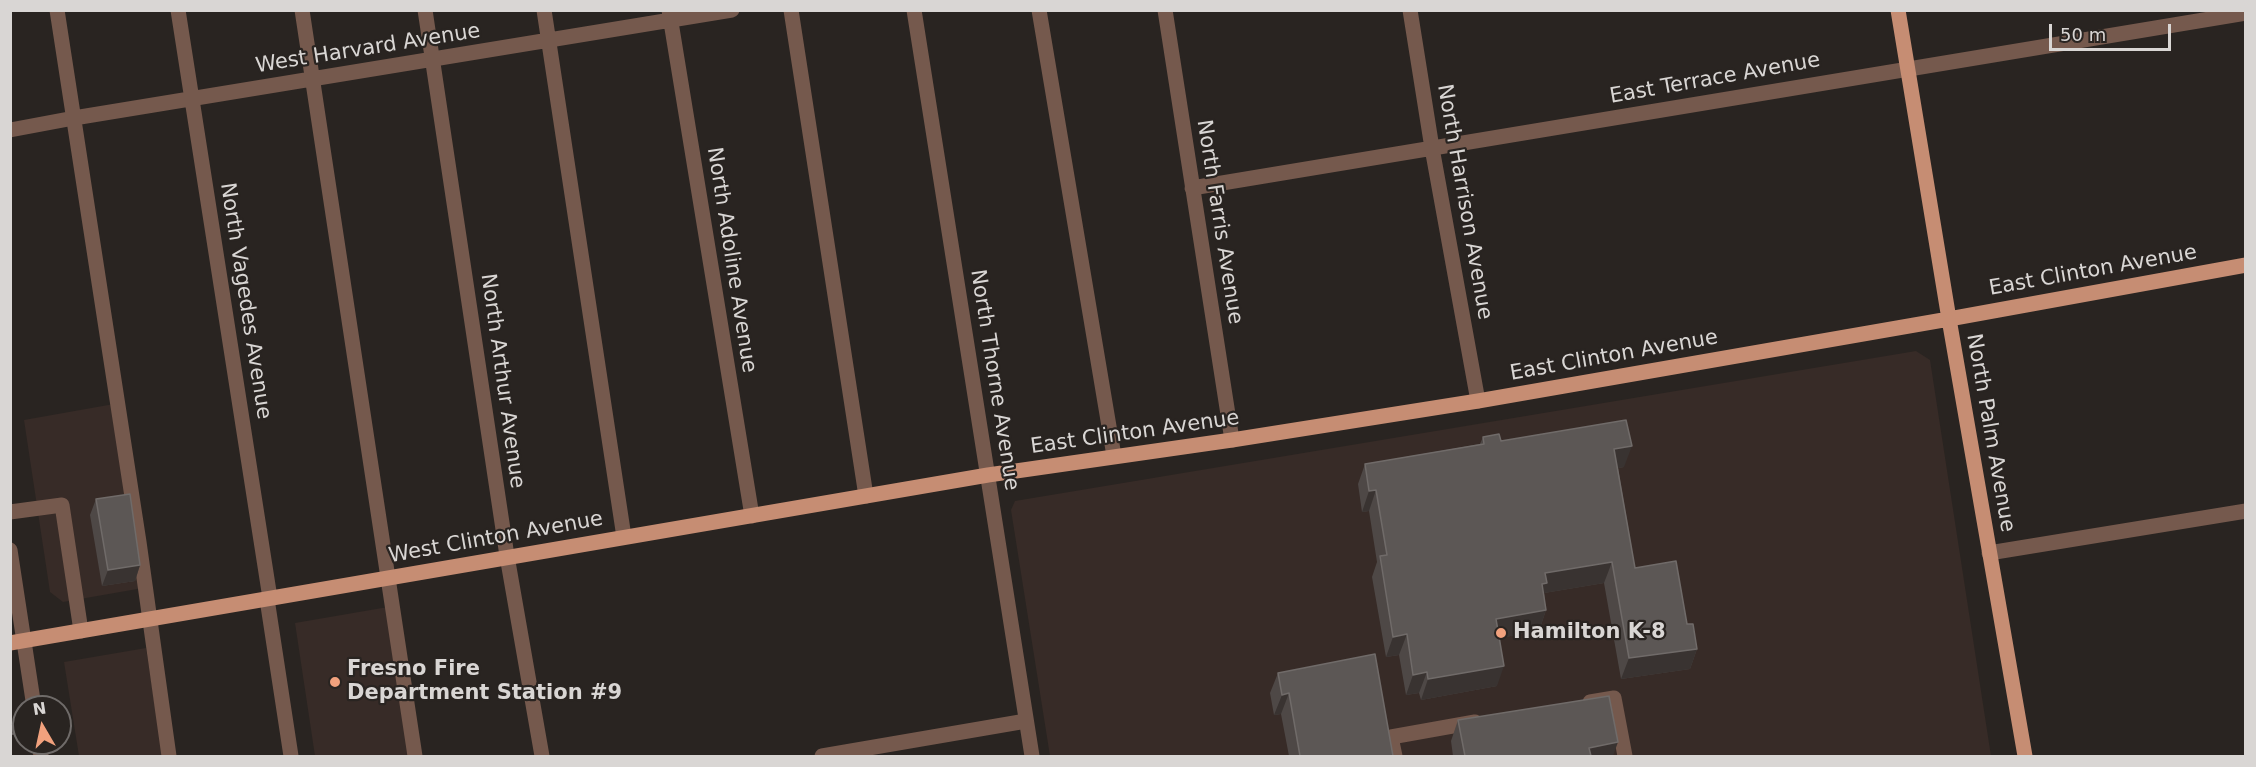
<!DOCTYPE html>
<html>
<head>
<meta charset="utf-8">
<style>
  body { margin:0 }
  #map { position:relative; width:2256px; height:767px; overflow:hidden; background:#292421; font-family:"DejaVu Sans",sans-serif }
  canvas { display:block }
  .frame { position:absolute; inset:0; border:12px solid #d9d6d4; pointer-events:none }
  .north { position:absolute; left:12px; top:695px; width:60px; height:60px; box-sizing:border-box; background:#292421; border:2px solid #6f6b69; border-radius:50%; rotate:351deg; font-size:16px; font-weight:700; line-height:24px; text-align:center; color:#d9d6d4 }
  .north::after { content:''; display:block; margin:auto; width:21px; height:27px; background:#f1a17d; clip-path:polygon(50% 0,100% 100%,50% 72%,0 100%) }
  .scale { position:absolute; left:2049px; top:24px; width:122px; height:27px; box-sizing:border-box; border:3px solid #d9d6d4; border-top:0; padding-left:8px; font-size:18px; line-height:21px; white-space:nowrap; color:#d9d6d4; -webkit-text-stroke:4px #292421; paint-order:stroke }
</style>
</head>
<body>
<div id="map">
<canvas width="2256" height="767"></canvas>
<div class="frame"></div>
<div class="north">N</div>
<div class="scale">50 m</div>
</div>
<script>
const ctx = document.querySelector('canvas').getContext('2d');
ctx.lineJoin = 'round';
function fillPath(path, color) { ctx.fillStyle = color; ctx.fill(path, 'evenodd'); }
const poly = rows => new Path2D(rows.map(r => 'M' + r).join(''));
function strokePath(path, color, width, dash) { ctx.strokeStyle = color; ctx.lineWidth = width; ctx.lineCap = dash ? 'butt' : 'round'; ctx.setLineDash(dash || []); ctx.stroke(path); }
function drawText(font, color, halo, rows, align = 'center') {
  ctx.font = font + ' "DejaVu Sans",sans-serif'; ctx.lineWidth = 4.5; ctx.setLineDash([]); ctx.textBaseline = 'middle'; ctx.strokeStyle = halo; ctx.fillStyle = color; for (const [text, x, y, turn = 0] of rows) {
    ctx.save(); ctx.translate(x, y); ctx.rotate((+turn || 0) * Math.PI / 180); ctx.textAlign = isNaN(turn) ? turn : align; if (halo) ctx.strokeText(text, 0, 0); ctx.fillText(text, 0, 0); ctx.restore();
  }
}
const built = poly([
  [1916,351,1930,360,1991,756,1050,756,1011,510,1015,501],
  [114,404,143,588,63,602,50,592,24,420],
  [388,607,411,756,315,756,295,623],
  [146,648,163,756,79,756,64,662]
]);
const minor = poly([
  [57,10,139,542,169,756],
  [178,10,270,598],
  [302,10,415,756],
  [425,10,507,556,542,756],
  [544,10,624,537],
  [669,10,752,516],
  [791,10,866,496],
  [914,10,1032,756],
  [1039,10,1114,456],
  [1165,10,1232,440],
  [1410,10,1432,148,1478,401],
  [10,130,74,118,732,10],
  [1192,188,2246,13],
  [10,512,62,505,81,631],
  [10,550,34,707],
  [1989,553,2246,511],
  [267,599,291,756],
  [1590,702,1614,698,1625,756],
  [39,743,41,756],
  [822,756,1026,721],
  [1395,756,1391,737,1475,722]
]);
const major = poly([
  [1898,10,1949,319,2025,756],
  [10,643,988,475,1232,440,1478,401,1949,319,2246,265]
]);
const wall = poly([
  [1483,437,1624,467,1618,468,1635,568,1687,624,1697,649,1690,669,1621,679,1604,583,1544,593,1546,610,1539,631,1499,638,1497,686,1421,700,1419,693,1406,695,1399,655,1386,657,1372,577,1377,562,1369,511,1362,512,1358,484,1365,464,1480,444],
  [96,499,140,565,135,581,102,586,90,515],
  [1278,673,1393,756,1289,756,1281,714,1274,715,1270,693],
  [1458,720,1613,756,1453,756,1451,741]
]);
const shadedWall = poly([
  [1632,446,1624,467,1607,470,1614,449],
  [1376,490,1369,511,1362,512,1369,491],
  [1612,562,1604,583,1544,593,1540,603,1534,604,1545,573],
  [140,565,135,581,102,586,108,570],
  [1546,610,1539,631,1489,640,1496,619],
  [1407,634,1399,655,1386,657,1393,637],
  [1697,649,1690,669,1621,679,1629,658],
  [1504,666,1497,686,1421,700,1428,679],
  [1427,672,1419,693,1406,695,1413,675],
  [1289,693,1281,714,1274,715,1282,695],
  [1618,742,1613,756,1586,756,1589,748]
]);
const building = poly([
  [1626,420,1632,446,1614,449,1635,568,1676,561,1687,624,1693,624,1697,649,1629,658,1612,562,1545,573,1547,583,1542,584,1546,610,1496,619,1504,666,1428,679,1427,672,1413,675,1407,634,1393,637,1380,556,1387,555,1376,490,1369,491,1365,464,1484,444,1483,437,1499,434,1501,441,1626,420],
  [130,494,140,565,108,570,96,499,130,494],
  [1375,654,1393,756,1300,756,1289,693,1282,695,1278,673,1375,654],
  [1609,696,1618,742,1589,748,1591,756,1465,756,1458,720,1609,696],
  [10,717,14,734,10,734,10,717]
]);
const markers = [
  [1501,633,6,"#f1a17d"],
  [335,682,6,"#f1a17d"]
];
const streetNames = [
  ["West Harvard Avenue",368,49,-9],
  ["East Terrace Avenue",1715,79,-10],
  ["North Harrison Avenue",1464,202,80],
  ["North Farris Avenue",1219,222,81],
  ["North Adoline Avenue",731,260,81],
  ["East Clinton Avenue",2093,271,-10],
  ["North Vagedes Avenue",245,301,81],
  ["East Clinton Avenue",1614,356,-10],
  ["North Thorne Avenue",994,380,81],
  ["North Arthur Avenue",502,381,82],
  ["East Clinton Avenue",1135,433,-8],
  ["North Palm Avenue",1990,433,80],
  ["West Clinton Avenue",496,538,-10]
];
const poiNames = [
  ["Hamilton K-8",1513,633],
  ["Fresno Fire",347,670],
  ["Department Station #9",347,694]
];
fillPath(built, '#372b27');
strokePath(minor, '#75594d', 15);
strokePath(major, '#c68d73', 15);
fillPath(wall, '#4e4846');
fillPath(shadedWall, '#393331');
fillPath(building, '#5c5755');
strokePath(building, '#706b69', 1.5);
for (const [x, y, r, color] of markers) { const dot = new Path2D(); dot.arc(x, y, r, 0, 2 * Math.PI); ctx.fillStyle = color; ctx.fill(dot); strokePath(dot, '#292421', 2); }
drawText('21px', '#d9d6d4', '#292421', streetNames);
drawText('bold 21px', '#d9d6d4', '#292421', poiNames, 'left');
</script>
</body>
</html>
